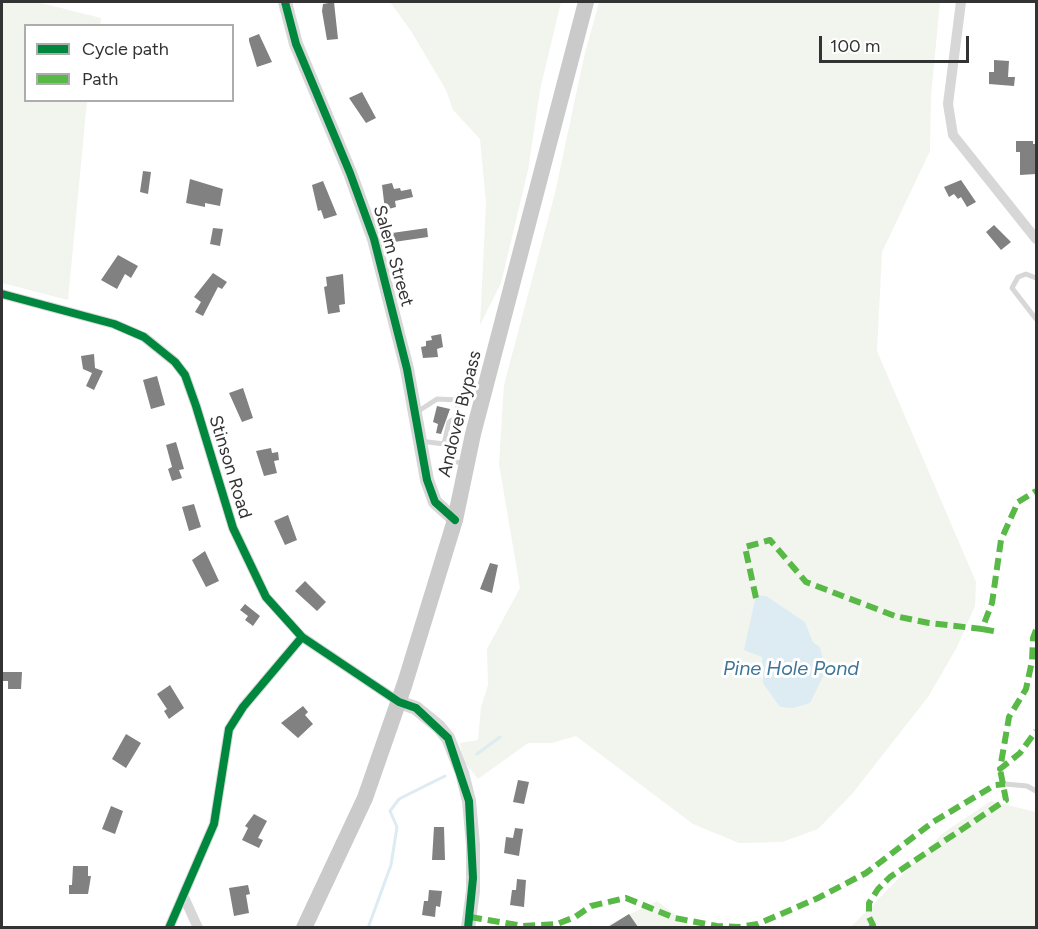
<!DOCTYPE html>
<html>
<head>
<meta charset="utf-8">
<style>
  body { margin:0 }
  #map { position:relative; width:1038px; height:929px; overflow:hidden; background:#fff; font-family:Figtree,sans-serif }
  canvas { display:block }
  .frame { position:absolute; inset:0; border:3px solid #333; pointer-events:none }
  .legend { position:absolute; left:24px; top:24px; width:210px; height:78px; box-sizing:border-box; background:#fff; border:2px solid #adadad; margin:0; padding:8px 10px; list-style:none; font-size:18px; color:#333 }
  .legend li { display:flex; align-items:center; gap:12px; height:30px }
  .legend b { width:30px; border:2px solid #adadad }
  .scale { position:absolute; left:819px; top:36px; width:150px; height:27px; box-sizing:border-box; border:3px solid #333; border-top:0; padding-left:8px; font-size:18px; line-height:21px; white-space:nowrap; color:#333; -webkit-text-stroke:4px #fff; paint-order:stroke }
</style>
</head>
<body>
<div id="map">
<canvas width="1038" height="929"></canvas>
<div class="frame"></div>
<ul class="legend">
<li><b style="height:8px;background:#00873e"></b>Cycle path</li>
<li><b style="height:8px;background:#58b947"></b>Path</li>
</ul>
<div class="scale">100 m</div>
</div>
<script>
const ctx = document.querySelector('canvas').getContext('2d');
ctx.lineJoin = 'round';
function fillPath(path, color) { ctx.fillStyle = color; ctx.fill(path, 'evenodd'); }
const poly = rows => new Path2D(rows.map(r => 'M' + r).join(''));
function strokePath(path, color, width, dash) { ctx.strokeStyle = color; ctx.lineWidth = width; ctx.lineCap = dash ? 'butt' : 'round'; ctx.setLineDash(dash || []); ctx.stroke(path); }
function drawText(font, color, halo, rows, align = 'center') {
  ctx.font = font + ' Figtree,sans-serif'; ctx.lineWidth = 6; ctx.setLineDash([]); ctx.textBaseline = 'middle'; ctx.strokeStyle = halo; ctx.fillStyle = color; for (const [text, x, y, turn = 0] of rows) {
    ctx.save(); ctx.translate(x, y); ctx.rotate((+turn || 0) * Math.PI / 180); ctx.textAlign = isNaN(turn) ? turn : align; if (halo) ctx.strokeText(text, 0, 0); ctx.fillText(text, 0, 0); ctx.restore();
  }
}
const green = poly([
  [2,2,37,2,101,18,100,25,26,26,26,100,87,101,68,300,2,283],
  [390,2,561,2,540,90,528,170,501,283,480,325,486,203,480,139,453,110,446,90,411,31],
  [599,2,940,2,931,96,930,151,882,252,877,351,976,582,975,606,956,649,928,697,852,794,818,829,782,842,739,843,693,824,576,736,552,743,528,743,478,779,462,759,460,743,478,740,481,707,488,685,487,649,520,588,499,464,504,385,555,193,584,57],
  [756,595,776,603,805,622,813,642,820,647,826,670,770,692,761,676,762,657,751,621],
  [991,801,1036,812,1036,927,851,927,943,833],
  [657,901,691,927,606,928,610,924]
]);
const water = poly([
  [756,595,766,596,805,622,813,642,820,647,826,670,810,703,793,708,780,707,763,683,762,657,744,650]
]);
const stream = poly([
  [477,754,500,737],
  [368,928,391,865,397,827,390,811,399,799,445,776]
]);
const building = poly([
  [334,2,338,39,327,40,322,11,323,4],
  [259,34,272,62,257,67,249,41,249,38],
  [994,60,1009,61,1008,77,1015,77,1014,86,989,84,989,72,994,72],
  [362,92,376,118,366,123,349,98],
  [1016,141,1033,141,1033,144,1036,144,1036,174,1020,175,1020,152,1016,152],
  [143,171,151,172,148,194,140,192],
  [190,179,223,189,220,206,205,203,205,207,186,203],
  [961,180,976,202,967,207,961,197,958,199,954,194,949,197,944,187],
  [323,181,337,215,324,219,321,210,318,211,312,185],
  [392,183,394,189,400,188,401,191,411,189,413,197,395,201,396,207,385,210,382,185],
  [994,225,1011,242,1001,250,986,232],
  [213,228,223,229,220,246,210,244],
  [427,228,428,237,394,242,392,233],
  [118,255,138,266,131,278,125,274,117,289,101,280],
  [213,273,227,282,222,289,218,287,203,316,195,312,201,302,194,297],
  [343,274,345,304,339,305,340,312,328,314,324,287,327,286,326,277],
  [441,334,443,347,437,349,438,357,423,358,421,347,426,346,426,341,432,340,431,336],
  [94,354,95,368,103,371,94,390,86,386,92,373,83,369,81,356],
  [157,376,165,405,151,409,143,380],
  [243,388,253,418,242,422,229,393],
  [437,406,450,409,441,434,436,433,438,424,433,422],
  [176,442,184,469,179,470,182,478,172,481,168,469,172,467,166,445],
  [271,448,272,453,278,452,279,460,274,461,277,473,264,476,256,451],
  [194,504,201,527,189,531,182,507],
  [288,515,297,540,285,545,274,521],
  [205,551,219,581,206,587,192,560],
  [490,563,498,565,492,593,480,589],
  [305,581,326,602,317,611,295,591],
  [245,604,260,616,253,626,245,620,248,616,240,610],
  [3,672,22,672,21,689,8,689,8,681,2,681],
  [170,685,184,708,169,719,164,711,167,709,157,694],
  [303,706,308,712,305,715,313,724,298,738,281,723],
  [126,734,141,743,126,768,112,759],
  [518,780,529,782,524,804,513,802],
  [111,806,123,811,115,834,102,829],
  [254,814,267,821,258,838,263,840,259,848,242,840,248,828,245,826],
  [434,827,444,827,445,860,432,860],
  [515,828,523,829,519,856,504,853,506,837,513,838],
  [73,866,88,866,88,876,91,876,88,894,69,894,69,885,72,885],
  [517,879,526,880,524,907,510,905,512,890,516,890],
  [248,885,250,894,246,895,249,913,234,916,229,888],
  [429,890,442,891,440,907,436,906,435,917,422,915,424,901,428,901],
  [629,914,638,927,608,927]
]);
const service = poly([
  [1036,278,1026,274,1018,277,1012,288,1036,319],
  [417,412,437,399,459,400],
  [420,441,444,444],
  [447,450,444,444,449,422,455,418],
  [465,465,447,458,456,425,455,418,461,393,481,397],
  [1005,784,1027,786,1036,791]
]);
const minor = poly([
  [961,2,948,104,953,135,1036,239],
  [2,294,114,324,144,337,175,362,185,375,196,406,233,528,266,597,302,637,399,702],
  [183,895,198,928],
  [169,928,214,824,229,729,243,707,302,637]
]);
const tertiary = poly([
  [285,2,296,44,350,173,374,239,407,369,427,480,435,502,455,520],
  [399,702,416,708,439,727,448,738,462,773,469,801,473,845,473,891,468,928]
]);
const primary = poly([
  [304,928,365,798,405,683,455,520,473,434,586,2]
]);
const quiet = poly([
  [756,598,745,547,770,540,806,582,895,616,929,623,982,629,992,603,1001,540,1018,502,1036,491],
  [982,629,999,632],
  [1036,630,1033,638,1032,661,1026,689,1009,717,1000,769,1020,753,1036,731],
  [470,917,523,926,557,924,575,917,591,906,626,898,675,918,717,926,739,927,758,924,818,898,866,873,933,822,995,785,1005,784],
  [871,928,873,925,869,917,869,903,878,889,890,877,1006,800,1000,769]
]);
const cycleway = poly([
  [285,2,296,44,350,173,374,239,407,369,427,480,435,502,455,520],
  [2,294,114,324,144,337,175,362,185,375,196,406,233,528,266,597,302,637,399,702,416,708,448,738,469,801,473,878,468,928],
  [169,928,214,824,229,729,243,707,302,637]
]);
const streetNames = [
  ["Salem Street",393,256,74],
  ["Andover Bypass",460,414,-76],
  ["Stinson Road",230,467,73]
];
const waterNames = [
  ["Pine Hole Pond",791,669]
];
fillPath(green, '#f1f5ed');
fillPath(water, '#ddebf3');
strokePath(stream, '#ddebf3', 3);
fillPath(building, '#818181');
strokePath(service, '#d7d7d7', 5);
strokePath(minor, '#d7d7d7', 10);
strokePath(tertiary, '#d7d7d7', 14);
strokePath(primary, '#cacaca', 16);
strokePath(quiet, '#58b947', 6, [12, 6]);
strokePath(cycleway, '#00873e', 8);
drawText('18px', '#333', '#fff', streetNames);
drawText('italic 20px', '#3f7597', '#fff', waterNames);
</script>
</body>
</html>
